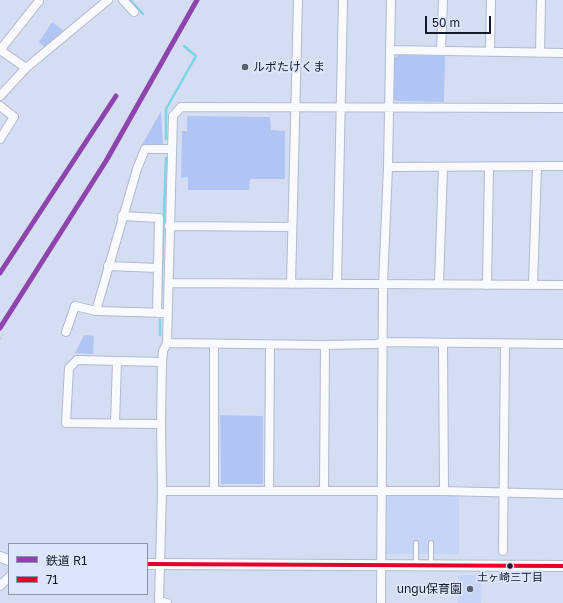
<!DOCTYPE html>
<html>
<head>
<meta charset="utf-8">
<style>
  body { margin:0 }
  #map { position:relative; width:563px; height:603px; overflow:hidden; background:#d4ddf2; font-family:"Golos Text","Noto Sans JP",sans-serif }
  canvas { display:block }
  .legend { position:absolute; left:8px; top:543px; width:140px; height:52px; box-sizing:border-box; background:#dce5f9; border:1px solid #8c94a7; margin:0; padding:5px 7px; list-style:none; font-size:12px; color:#141b2c }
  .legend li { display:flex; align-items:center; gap:8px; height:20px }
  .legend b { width:20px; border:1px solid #8c94a7 }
  .scale { position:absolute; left:425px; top:16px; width:66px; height:18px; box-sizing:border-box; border:2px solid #141b2c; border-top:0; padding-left:5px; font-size:12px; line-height:14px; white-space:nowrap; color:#141b2c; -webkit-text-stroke:3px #dce5f9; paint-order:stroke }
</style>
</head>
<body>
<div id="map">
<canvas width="563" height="603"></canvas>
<ul class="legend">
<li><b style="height:5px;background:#8e44ad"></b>鉄道 R1</li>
<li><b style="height:5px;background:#e4002b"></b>71</li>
</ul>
<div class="scale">50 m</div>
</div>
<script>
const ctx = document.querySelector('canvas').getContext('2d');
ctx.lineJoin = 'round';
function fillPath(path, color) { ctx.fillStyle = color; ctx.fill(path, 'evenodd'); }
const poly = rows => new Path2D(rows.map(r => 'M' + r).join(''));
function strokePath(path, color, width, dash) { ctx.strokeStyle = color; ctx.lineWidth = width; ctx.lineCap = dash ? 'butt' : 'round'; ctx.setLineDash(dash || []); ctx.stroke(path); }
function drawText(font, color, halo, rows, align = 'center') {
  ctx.font = font + ' "Golos Text","Noto Sans JP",sans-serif'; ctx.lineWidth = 4; ctx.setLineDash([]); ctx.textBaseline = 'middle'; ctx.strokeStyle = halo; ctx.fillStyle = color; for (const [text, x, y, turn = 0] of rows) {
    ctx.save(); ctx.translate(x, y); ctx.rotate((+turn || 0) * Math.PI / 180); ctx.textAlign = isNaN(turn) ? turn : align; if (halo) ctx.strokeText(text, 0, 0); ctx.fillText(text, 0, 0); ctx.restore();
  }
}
const built = poly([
  [387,495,459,495,459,554,384,554,384,497],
  [458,575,482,575,481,603,458,603]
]);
const green = poly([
  [52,22,67,33,46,48,39,42],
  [398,55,445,56,444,102,396,101,391,95,393,60],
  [161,111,163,145,142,145],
  [187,116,270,117,271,130,285,131,285,179,250,179,249,190,188,190,188,177,181,178,182,131,187,131],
  [84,335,94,336,93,354,75,353],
  [220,415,263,416,263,484,221,484]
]);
const stream = poly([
  [130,0,143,14],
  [166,139,166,109,196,56,184,46],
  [161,295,166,158],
  [160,335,160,320]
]);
const path = poly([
  [0,339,5,332]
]);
const service = poly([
  [431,564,431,543],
  [416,565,416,543]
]);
const minor = poly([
  [123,0,134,12],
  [1,49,39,1],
  [0,50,26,68],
  [390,50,563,53],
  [441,51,443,0],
  [490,51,491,0],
  [540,53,541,0],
  [0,96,26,68,108,0],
  [0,106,14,117,0,139],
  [388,167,563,166],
  [122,216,159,218,157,313],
  [169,226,292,227],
  [108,266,158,268],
  [169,283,563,285],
  [337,283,343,0],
  [291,284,298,0],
  [439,284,443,167],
  [487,285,489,167],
  [533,285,537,166],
  [167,313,96,311,137,169,145,149,171,149],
  [66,332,75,306,96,311],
  [167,343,325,345,376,344,383,342,563,344],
  [443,344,444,491],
  [214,345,214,491],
  [115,423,117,362],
  [161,424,66,423,69,368,77,360,162,362],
  [162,491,444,491,563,494],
  [269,491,270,345],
  [324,491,325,345],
  [503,551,505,344],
  [0,586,9,577],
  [167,603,159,601,162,491,161,424,162,362,163,351,167,343,173,116,181,107,563,108],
  [381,603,383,284,388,167,391,0]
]);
const tertiary = poly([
  [0,557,9,560],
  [147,564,563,566]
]);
const bus1 = poly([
  [147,564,563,566]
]);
const rail1 = poly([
  [0,273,116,96],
  [0,328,106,161,197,0]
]);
const markers = [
  [245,67,4,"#575f71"],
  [510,566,3.5,"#141b2c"],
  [470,589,4,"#575f71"]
];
const busNames = [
  ["土ヶ崎三丁目",510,578]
];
const poiNames = [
  ["ルポたけくま",253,67],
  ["ungu保育園",462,589,"right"]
];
fillPath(built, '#c6d5f7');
fillPath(green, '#b1c5f4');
strokePath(stream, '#7cd5e5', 2.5);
strokePath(service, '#b2bacd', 6);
strokePath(minor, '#b2bacd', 10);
strokePath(tertiary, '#b2bacd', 12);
strokePath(path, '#c9ccd3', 1.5, [2, 2]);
strokePath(service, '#f9fafd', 4);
strokePath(minor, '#f9fafd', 8);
strokePath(tertiary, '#f9fafd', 10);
strokePath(bus1, '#e4002b', 4);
strokePath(rail1, '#8e44ad', 5);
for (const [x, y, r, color] of markers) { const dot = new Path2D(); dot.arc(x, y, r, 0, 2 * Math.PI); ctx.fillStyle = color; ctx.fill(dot); strokePath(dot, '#dce5f9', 1.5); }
drawText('11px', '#141b2c', '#dce5f9', busNames);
drawText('12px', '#141b2c', '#dce5f9', poiNames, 'left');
</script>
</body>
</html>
